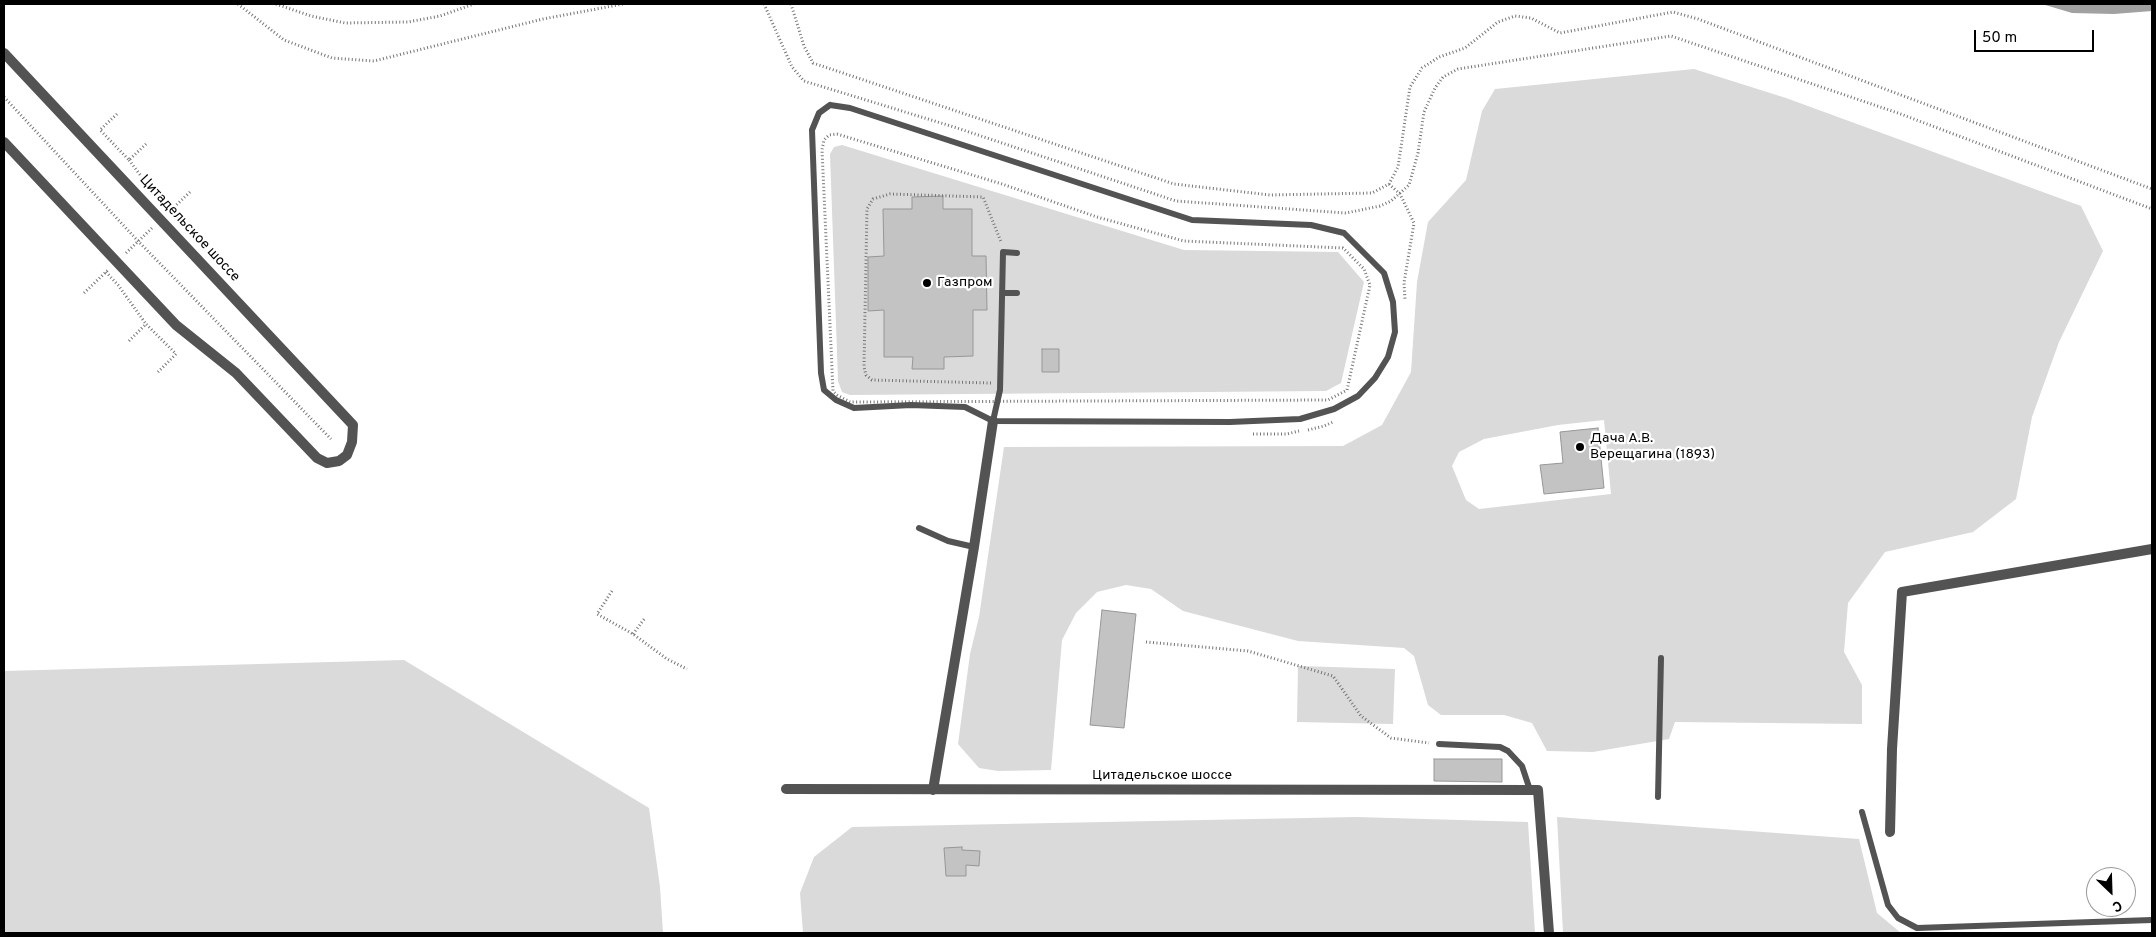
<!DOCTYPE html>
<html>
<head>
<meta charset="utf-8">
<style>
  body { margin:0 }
  #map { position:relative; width:2156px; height:937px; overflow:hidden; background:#fff; font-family:Overpass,sans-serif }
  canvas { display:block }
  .frame { position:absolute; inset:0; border:5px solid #000; pointer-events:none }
  .north { position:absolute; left:2086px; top:867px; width:50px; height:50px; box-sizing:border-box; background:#fff; border:1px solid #999; border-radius:50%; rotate:156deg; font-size:14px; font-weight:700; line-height:20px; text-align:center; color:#000 }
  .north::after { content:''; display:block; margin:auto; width:18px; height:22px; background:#000; clip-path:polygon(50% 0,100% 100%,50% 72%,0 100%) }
  .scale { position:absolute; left:1974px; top:30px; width:120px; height:22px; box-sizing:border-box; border:2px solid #000; border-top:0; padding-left:6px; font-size:15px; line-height:18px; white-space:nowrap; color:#000; -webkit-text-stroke:4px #fff; paint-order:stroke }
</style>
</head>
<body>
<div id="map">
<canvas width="2156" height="937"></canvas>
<div class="frame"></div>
<div class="north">С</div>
<div class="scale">50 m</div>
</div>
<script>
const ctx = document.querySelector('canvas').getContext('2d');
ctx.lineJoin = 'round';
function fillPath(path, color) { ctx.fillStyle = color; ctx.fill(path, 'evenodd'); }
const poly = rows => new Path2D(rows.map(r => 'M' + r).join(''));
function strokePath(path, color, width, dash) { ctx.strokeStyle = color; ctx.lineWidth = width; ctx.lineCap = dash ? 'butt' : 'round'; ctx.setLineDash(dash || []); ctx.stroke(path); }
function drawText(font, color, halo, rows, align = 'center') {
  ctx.font = font + ' Overpass,sans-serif'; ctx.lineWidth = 4.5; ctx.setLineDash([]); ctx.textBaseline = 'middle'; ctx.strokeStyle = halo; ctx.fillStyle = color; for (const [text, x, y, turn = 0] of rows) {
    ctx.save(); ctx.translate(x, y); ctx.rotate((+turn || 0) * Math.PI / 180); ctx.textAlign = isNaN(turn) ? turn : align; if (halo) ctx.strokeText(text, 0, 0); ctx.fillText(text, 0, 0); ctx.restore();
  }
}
const green = poly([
  [1694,69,1786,98,2081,206,2103,251,2059,342,2032,417,2016,499,1973,532,1885,552,1848,603,1844,652,1862,685,1862,724,1675,722,1669,739,1593,752,1547,751,1532,723,1504,715,1441,715,1428,705,1414,656,1404,648,1298,641,1183,611,1151,589,1126,585,1097,592,1076,613,1062,640,1051,770,998,771,979,768,958,744,970,654,979,617,1004,447,1343,446,1382,425,1411,372,1417,282,1428,222,1466,180,1482,111,1495,89],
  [1604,420,1611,494,1479,509,1466,500,1452,466,1459,452,1484,439,1558,425],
  [842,145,1184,250,1338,252,1364,282,1341,383,1326,391,850,395,842,392,838,381,830,154,834,147],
  [404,660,649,808,660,887,663,933,4,933,4,671],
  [1298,666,1395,669,1393,724,1297,722],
  [1356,817,1528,822,1535,933,803,933,800,893,814,857,852,827],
  [1557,817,1859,839,1877,913,1901,933,1563,933]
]);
const water = poly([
  [2042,4,2152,4,2152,11,2114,14,2072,13]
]);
const building = poly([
  [943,196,943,209,972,209,972,256,986,256,987,310,973,310,973,356,944,357,944,369,912,369,913,357,884,357,884,310,868,311,868,257,884,256,883,209,912,209,912,197,943,196],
  [1042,349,1059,349,1059,372,1042,372,1042,349],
  [1598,428,1604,488,1544,494,1540,465,1563,463,1560,432,1598,428],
  [1102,610,1136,614,1124,728,1090,725,1102,610],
  [1434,759,1502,759,1502,782,1434,781,1434,759],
  [962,847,962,850,980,851,979,866,966,865,966,876,946,876,944,848,962,847]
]);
const path = poly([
  [238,4,284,40,332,58,374,61,543,19,623,4],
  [276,4,311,16,345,23,408,22,440,16,474,4],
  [764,4,792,67,804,81,954,127,1176,201,1346,213,1380,206,1391,201,1409,185,1418,153,1424,112,1435,88,1443,77,1458,69,1671,36,1898,113,2152,209],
  [791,4,804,46,813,63,1174,184,1270,195,1372,193,1389,184,1398,167,1410,87,1422,68,1439,57,1465,48,1498,22,1515,16,1531,18,1560,33,1673,12,1698,19,2152,189],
  [4,97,138,241,331,439],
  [117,114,100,130,129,160,146,144],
  [837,134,1002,184,1097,217,1184,241,1343,248,1364,269,1370,285,1347,390,1328,400,850,402,837,395,833,391,822,150,824,140,829,135,837,134],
  [129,160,150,188],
  [1389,184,1400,194,1414,223,1404,283,1405,300],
  [169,212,190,192],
  [126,253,152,228],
  [106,272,118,285,146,324],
  [84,293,108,270],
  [129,341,146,324,176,354,158,372],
  [991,383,872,380,866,375,864,367,867,209,873,199,890,194,983,197,1001,242],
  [1308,430,1324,426,1333,422],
  [1253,434,1287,434,1299,431],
  [612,591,597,614,633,634,667,659,687,669],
  [633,634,645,618],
  [1146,642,1248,651,1333,676,1361,716,1391,738,1429,743]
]);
const service = poly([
  [830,105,850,108,1192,220,1311,225,1344,233,1384,273,1393,302,1395,332,1388,357,1375,378,1358,396,1334,409,1300,419,1230,422,993,421,965,407,911,405,854,408,836,400,824,390,821,373,812,130,819,113,830,105],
  [1002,293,1017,293],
  [993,421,1000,390,1003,252,1017,253],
  [919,528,948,541,974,547],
  [1439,744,1500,747,1508,751,1522,766,1530,790],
  [1658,797,1661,658],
  [1862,812,1888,905,1898,918,1917,928,2152,920]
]);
const minor = poly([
  [4,53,353,425,352,442,347,455,339,461,327,463,317,458,236,373,176,325,4,142],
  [786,789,1538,790,1549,933],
  [933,790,974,547,993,421],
  [1890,832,1892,749,1902,592,2152,549]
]);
const markers = [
  [927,283,5,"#000"],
  [1580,447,5,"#000"]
];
const streetNames = [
  ["Цитадельское шоссе",189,229,47],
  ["Цитадельское шоссе",1162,776]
];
const poiNames = [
  ["Газпром",937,283],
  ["Дача А.В.",1590,439],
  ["Верещагина (1893)",1590,455]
];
fillPath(green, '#dadada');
fillPath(water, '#a1a1a1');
fillPath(building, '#c3c3c3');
strokePath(building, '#979797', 1);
strokePath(path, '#757575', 3, [1, 2.5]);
strokePath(service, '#535353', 6);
strokePath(minor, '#535353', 10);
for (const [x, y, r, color] of markers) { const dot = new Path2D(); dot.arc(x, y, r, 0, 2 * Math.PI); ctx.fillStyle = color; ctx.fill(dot); strokePath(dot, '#fff', 2); }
drawText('14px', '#000', '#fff', streetNames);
drawText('14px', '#000', '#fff', poiNames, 'left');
</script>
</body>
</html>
